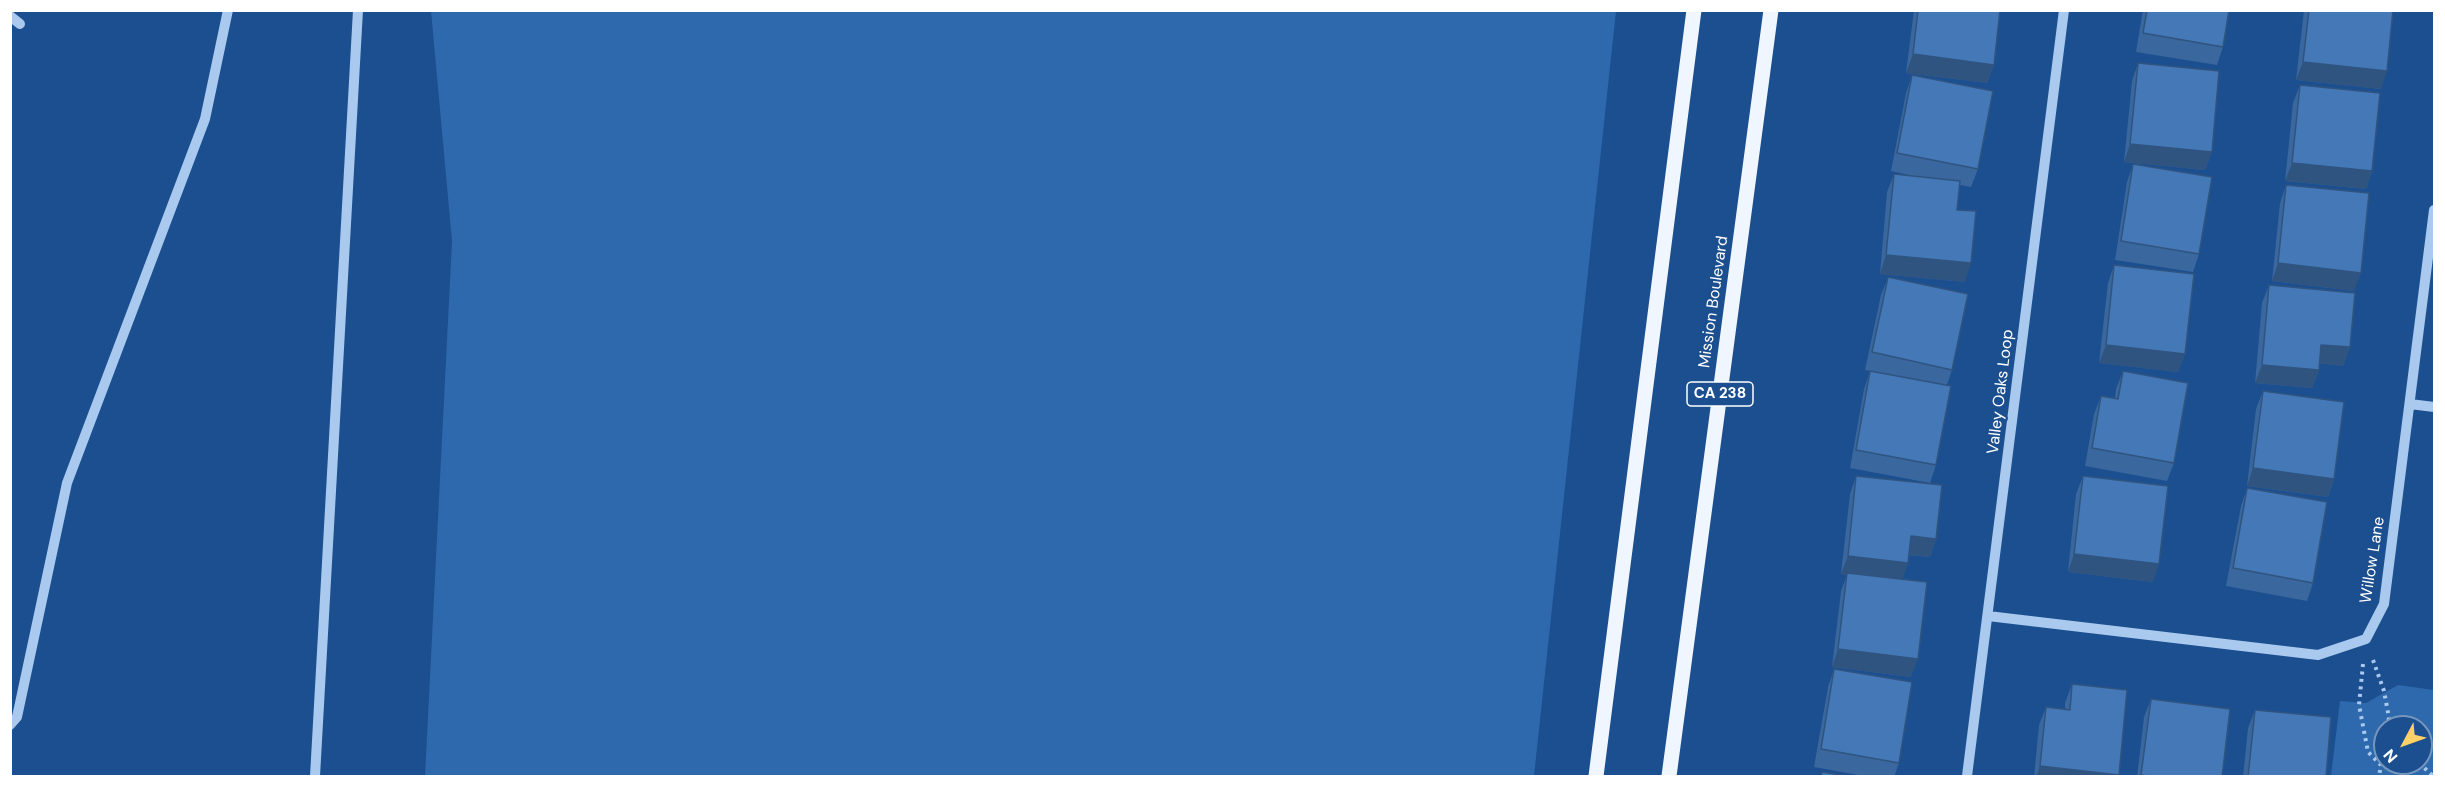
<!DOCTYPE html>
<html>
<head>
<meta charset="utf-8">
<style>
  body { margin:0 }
  #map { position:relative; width:2445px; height:787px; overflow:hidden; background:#1b4f8f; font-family:"DM Sans",sans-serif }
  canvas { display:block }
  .frame { position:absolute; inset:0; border:12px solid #fff; pointer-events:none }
  .north { position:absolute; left:2373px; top:715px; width:60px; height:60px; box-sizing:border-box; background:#1b4f8f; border:2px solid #7695bc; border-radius:50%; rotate:229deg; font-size:16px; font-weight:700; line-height:24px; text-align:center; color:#fff }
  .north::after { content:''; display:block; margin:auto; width:21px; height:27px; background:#ffd166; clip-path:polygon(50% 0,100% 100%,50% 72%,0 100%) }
</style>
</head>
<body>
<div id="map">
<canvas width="2445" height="787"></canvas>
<div class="frame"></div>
<div class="north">N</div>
</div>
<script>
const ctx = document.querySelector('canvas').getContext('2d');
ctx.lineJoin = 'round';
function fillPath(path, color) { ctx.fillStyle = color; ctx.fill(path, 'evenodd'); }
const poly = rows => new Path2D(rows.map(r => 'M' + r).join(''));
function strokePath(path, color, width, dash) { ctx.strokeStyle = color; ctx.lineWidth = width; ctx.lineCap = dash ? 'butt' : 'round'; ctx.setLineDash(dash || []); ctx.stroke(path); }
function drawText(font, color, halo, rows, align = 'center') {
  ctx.font = font + ' "DM Sans",sans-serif'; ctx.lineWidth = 4.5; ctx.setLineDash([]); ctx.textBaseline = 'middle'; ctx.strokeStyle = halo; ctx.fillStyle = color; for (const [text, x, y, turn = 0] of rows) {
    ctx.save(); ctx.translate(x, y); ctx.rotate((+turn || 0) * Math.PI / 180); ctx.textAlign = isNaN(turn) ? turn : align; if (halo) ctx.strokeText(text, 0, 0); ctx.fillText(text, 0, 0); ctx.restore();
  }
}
const green = poly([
  [431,11,1616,11,1534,776,425,776,452,241],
  [2398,685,2434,690,2434,776,2331,776,2340,701,2366,703],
  [2385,727,2421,727,2421,763,2385,763]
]);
const path = poly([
  [2373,660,2384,691,2389,718,2387,727],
  [2363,664,2359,705,2368,752,2381,765,2379,776],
  [2419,763,2433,776],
  [2381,765,2385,743]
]);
const minor = poly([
  [10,16,20,24],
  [2410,404,2434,407],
  [1988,616,2318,655,2366,639,2384,604,2434,210],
  [10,725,17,717,67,483,205,119,228,10],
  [315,776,358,10],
  [1967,776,2064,10]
]);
const major = poly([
  [1596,776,1694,10],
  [1669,776,1771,10]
]);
const wall = poly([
  [1914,10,2000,10,1994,65,1987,83,1906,73],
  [2143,10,2229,10,2223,47,2217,65,2136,52],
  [2304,10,2393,10,2381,89,2296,80],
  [2138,63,2212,152,2205,170,2124,162,2132,81],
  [1912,75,1978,169,1971,187,1960,185,1957,210,1965,282,1880,274,1887,192,1894,174,1918,177,1891,171,1906,93],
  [2300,85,2372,171,2366,189,2285,181,2293,103],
  [2133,164,2199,254,2193,272,2115,260,2127,182],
  [2286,185,2354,291,2272,281,2280,203],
  [2114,265,2185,354,2178,372,2099,363,2108,283],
  [1888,277,1952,370,1947,385,1936,465,1930,483,1850,468,1864,389,1870,371,1865,370,1881,295],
  [2269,285,2350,347,2343,366,2319,363,2319,370,2312,388,2255,383,2262,303],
  [2123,371,2174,463,2167,481,2085,466,2094,414,2101,396,2115,398,2116,389],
  [2263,391,2334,479,2328,497,2247,486,2256,409],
  [1856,476,1936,539,1930,557,1909,555,1902,579,1911,677,1832,667,1841,591,1847,575,1841,574,1850,494],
  [2083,476,2153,582,2068,572,2076,494],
  [2247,488,2313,583,2307,601,2226,586,2241,506],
  [1834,669,1899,763,1894,777,1869,777,1814,767,1828,687],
  [2072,684,2119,777,2034,777,2039,725,2046,707,2065,709,2065,703],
  [2151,699,2222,777,2137,777,2144,717],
  [2255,710,2326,777,2243,777,2248,728]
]);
const shadedWall = poly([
  [1913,54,1994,65,1987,83,1906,73],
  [2303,62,2387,71,2381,89,2296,80],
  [2130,144,2212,152,2205,170,2124,162],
  [2292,163,2372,171,2366,189,2285,181],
  [1886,255,1971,263,1965,282,1880,274],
  [2278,263,2361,273,2354,291,2272,281],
  [2106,345,2185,354,2178,372,2099,363],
  [2321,345,2350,347,2343,366,2314,363],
  [2262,365,2319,370,2312,388,2255,383],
  [2253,468,2334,479,2328,497,2247,486],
  [1911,536,1936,539,1930,557,1904,554],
  [2074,554,2159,564,2153,582,2068,572],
  [1848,556,1908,563,1902,581,1847,573,1847,575,1841,574],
  [1838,649,1918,659,1911,677,1832,667],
  [2040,766,2119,775,2119,777,2036,777]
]);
const building = poly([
  [1918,10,2000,10,1994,65,1913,54,1918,10],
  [2147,10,2229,10,2223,47,2143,33,2147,10],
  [2309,10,2393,10,2387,71,2303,62,2309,10],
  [2138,63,2219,71,2212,152,2130,144,2138,63],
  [1912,75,1993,91,1978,169,1897,153,1912,75],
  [2300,85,2380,93,2372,171,2292,163,2300,85],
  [2133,164,2212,177,2199,254,2121,241,2133,164],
  [1894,174,1960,181,1957,210,1976,211,1971,263,1886,255,1894,174],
  [2286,185,2369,193,2361,273,2278,263,2286,185],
  [2114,265,2194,274,2185,354,2106,345,2114,265],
  [1888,277,1968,294,1952,370,1872,352,1888,277],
  [2269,285,2355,293,2350,347,2321,345,2319,370,2262,365,2269,285],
  [1870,371,1951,386,1936,465,1856,450,1870,371],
  [2123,371,2188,383,2174,463,2092,448,2101,396,2118,399,2123,371],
  [2263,391,2344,402,2334,479,2253,468,2263,391],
  [1856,476,1942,485,1936,539,1911,536,1908,563,1848,556,1856,476],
  [2083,476,2168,486,2159,564,2074,554,2083,476],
  [2247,488,2327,502,2313,583,2233,568,2247,488],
  [1847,573,1927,582,1918,659,1838,649,1847,573],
  [1834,669,1912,682,1899,763,1821,749,1834,669],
  [2072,684,2127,690,2119,775,2040,766,2046,707,2070,710,2072,684],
  [2151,699,2230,709,2222,777,2153,777,2141,775,2151,699],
  [2255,710,2331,717,2326,777,2248,777,2255,710],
  [1822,772,1850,777,1821,777,1822,772]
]);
const shields = [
  [1720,394,66]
];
const shieldNames = [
  ["CA 238",1720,394]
];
const streetNames = [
  ["Mission Boulevard",1714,302,-82],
  ["Valley Oaks Loop",2001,392,-83],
  ["Willow Lane",2373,560,-81]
];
fillPath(green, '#2e69ad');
strokePath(path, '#a9c9ee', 4, [3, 4.5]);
strokePath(minor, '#a9c9ee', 10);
strokePath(major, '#f0f6ff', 15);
fillPath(wall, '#3a679d');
fillPath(shadedWall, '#305480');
fillPath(building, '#4478b7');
strokePath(building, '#305480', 1.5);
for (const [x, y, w] of shields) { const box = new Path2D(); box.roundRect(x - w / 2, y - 12, w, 24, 4.5); ctx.fillStyle = '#1b4f8f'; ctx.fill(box); strokePath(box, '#fff', 1.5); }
drawText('bold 15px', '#fff', null, shieldNames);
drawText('16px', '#fff', '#1b4f8f', streetNames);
</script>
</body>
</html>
